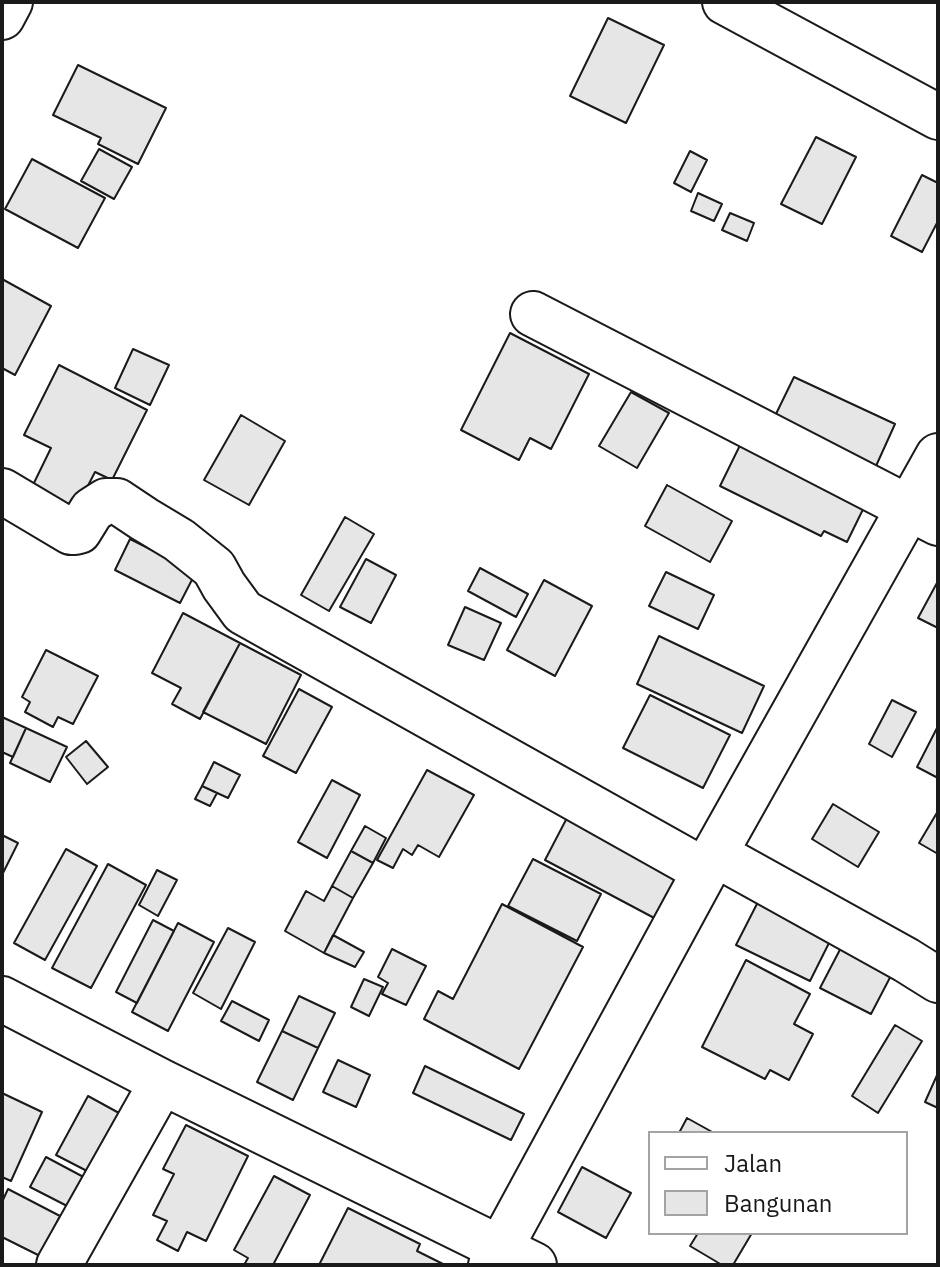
<!DOCTYPE html>
<html>
<head>
<meta charset="utf-8">
<style>
  body { margin:0 }
  #map { position:relative; width:940px; height:1267px; overflow:hidden; background:#fff; font-family:"IBM Plex Sans",sans-serif }
  canvas { display:block }
  .frame { position:absolute; inset:0; border:4px solid #1a1a1a; pointer-events:none }
  .legend { position:absolute; left:648px; top:1131px; width:260px; height:104px; box-sizing:border-box; background:#fff; border:2px solid #a3a3a3; margin:0; padding:10px 14px; list-style:none; font-size:24px; color:#1a1a1a }
  .legend li { display:flex; align-items:center; gap:16px; height:40px }
  .legend b { width:40px; border:2px solid #a3a3a3 }
</style>
</head>
<body>
<div id="map">
<canvas width="940" height="1267"></canvas>
<div class="frame"></div>
<ul class="legend">
<li><b style="height:10px;background:#fff"></b>Jalan</li>
<li><b style="height:22px;background:#e6e6e6"></b>Bangunan</li>
</ul>
</div>
<script>
const ctx = document.querySelector('canvas').getContext('2d');
ctx.lineJoin = 'round';
function fillPath(path, color) { ctx.fillStyle = color; ctx.fill(path, 'evenodd'); }
const poly = rows => new Path2D(rows.map(r => 'M' + r).join(''));
function strokePath(path, color, width, dash) { ctx.strokeStyle = color; ctx.lineWidth = width; ctx.lineCap = dash ? 'butt' : 'round'; ctx.setLineDash(dash || []); ctx.stroke(path); }
const building = poly([
  [608,18,664,45,626,123,570,96,608,18],
  [78,65,166,108,138,164,98,144,101,138,53,115,78,65],
  [816,137,856,157,822,224,781,204,816,137],
  [99,149,132,167,114,199,81,181,99,149],
  [690,151,707,160,691,192,674,183,690,151],
  [32,159,105,198,78,248,5,209,32,159],
  [922,175,938,183,938,221,922,252,891,236,922,175],
  [698,193,722,204,714,221,691,211,698,193],
  [730,213,754,223,747,241,722,230,730,213],
  [2,279,51,306,15,375,2,368,2,279],
  [510,333,589,374,551,449,530,438,519,460,461,430,510,333],
  [133,349,169,365,150,405,115,388,133,349],
  [59,365,147,410,112,480,95,472,75,511,31,489,51,448,24,435,59,365],
  [794,377,895,424,876,466,774,418,794,377],
  [631,392,669,413,637,468,599,446,631,392],
  [241,415,285,441,249,505,204,480,241,415],
  [747,431,871,493,847,542,824,531,821,536,720,486,747,431],
  [667,485,732,521,710,562,645,526,667,485],
  [345,517,374,534,329,611,301,595,345,517],
  [130,539,196,572,180,603,115,570,130,539],
  [366,559,396,575,371,623,340,607,366,559],
  [480,568,528,594,516,617,468,591,480,568],
  [666,572,714,595,698,629,649,606,666,572],
  [544,580,592,606,555,676,507,650,544,580],
  [938,581,938,628,918,618,938,581],
  [465,607,501,623,484,660,448,645,465,607],
  [183,613,240,643,200,719,172,704,181,688,152,673,183,613],
  [659,636,764,686,742,733,637,684,659,636],
  [240,643,301,675,266,744,203,712,240,643],
  [46,650,98,676,73,724,58,717,53,727,25,712,30,702,22,697,46,650],
  [299,689,332,707,296,773,263,756,299,689],
  [650,695,730,735,703,788,623,748,650,695],
  [892,700,916,712,892,757,869,744,892,700],
  [2,717,26,728,13,757,2,752,2,717],
  [938,726,938,778,917,767,938,726],
  [26,728,67,747,50,782,10,763,26,728],
  [86,741,108,767,87,784,66,757,86,741],
  [214,762,240,775,228,798,202,786,214,762],
  [427,770,474,795,439,857,418,845,412,855,403,849,393,868,377,860,427,770],
  [332,780,360,795,327,858,298,842,332,780],
  [202,786,217,793,210,806,195,799,202,786],
  [833,804,879,832,858,867,812,839,833,804],
  [938,811,938,854,919,843,938,811],
  [569,814,682,874,658,920,545,860,569,814],
  [365,826,386,838,373,863,351,851,365,826],
  [2,835,18,843,2,875,2,835],
  [66,849,97,866,45,960,14,943,66,849],
  [351,851,373,863,353,898,332,886,351,851],
  [533,859,601,894,577,941,508,906,533,859],
  [108,864,146,885,91,988,52,968,108,864],
  [157,870,177,880,158,916,139,905,157,870],
  [332,886,353,898,324,953,285,931,306,891,324,901,332,886],
  [761,896,834,933,810,981,736,945,761,896],
  [502,904,583,947,519,1069,424,1019,438,991,453,999,502,904],
  [153,920,174,931,137,1003,116,992,153,920],
  [178,923,214,942,168,1031,132,1012,178,923],
  [228,928,255,942,221,1009,193,993,228,928],
  [333,935,364,952,355,967,324,953,333,935],
  [845,940,896,966,871,1014,820,988,845,940],
  [392,949,426,966,406,1005,382,994,388,983,378,977,392,949],
  [746,960,810,994,794,1024,813,1034,789,1080,770,1070,765,1079,702,1047,746,960],
  [364,979,383,987,369,1016,351,1007,364,979],
  [299,996,335,1013,318,1048,282,1031,299,996],
  [232,1001,269,1020,259,1041,221,1021,232,1001],
  [895,1025,922,1041,878,1113,852,1096,895,1025],
  [282,1031,318,1048,293,1100,257,1082,282,1031],
  [338,1060,370,1075,356,1107,323,1092,338,1060],
  [425,1066,524,1114,511,1140,413,1093,425,1066],
  [938,1073,938,1108,925,1102,938,1073],
  [2,1093,42,1112,11,1181,2,1177,2,1093],
  [88,1096,119,1113,87,1171,56,1155,88,1096],
  [687,1118,714,1133,679,1133,687,1118],
  [186,1125,248,1156,206,1241,187,1232,178,1251,157,1240,167,1221,153,1215,174,1174,163,1169,186,1125],
  [46,1157,91,1181,75,1210,30,1187,46,1157],
  [582,1167,631,1193,606,1238,558,1212,582,1167],
  [274,1176,310,1195,273,1265,244,1265,248,1258,234,1250,274,1176],
  [8,1189,60,1216,40,1256,2,1237,2,1202,8,1189],
  [348,1208,420,1244,417,1251,445,1265,319,1265,348,1208],
  [698,1233,752,1233,733,1265,722,1265,690,1246,698,1233]
]);
const minor = poly([
  [725,2,938,117],
  [2,17,10,2],
  [533,314,938,523],
  [2,491,71,532,75,532,79,531,92,510,106,501,117,501,144,519,179,540,214,568,224,586,243,612,705,871],
  [715,854,906,960,938,980],
  [2,999,162,1082,534,1265],
  [59,1265,162,1082],
  [491,1265,705,871,938,456]
]);
fillPath(building, '#e6e6e6');
strokePath(building, '#1a1a1a', 2);
strokePath(minor, '#1a1a1a', 48);
strokePath(minor, '#fff', 44);
</script>
</body>
</html>
